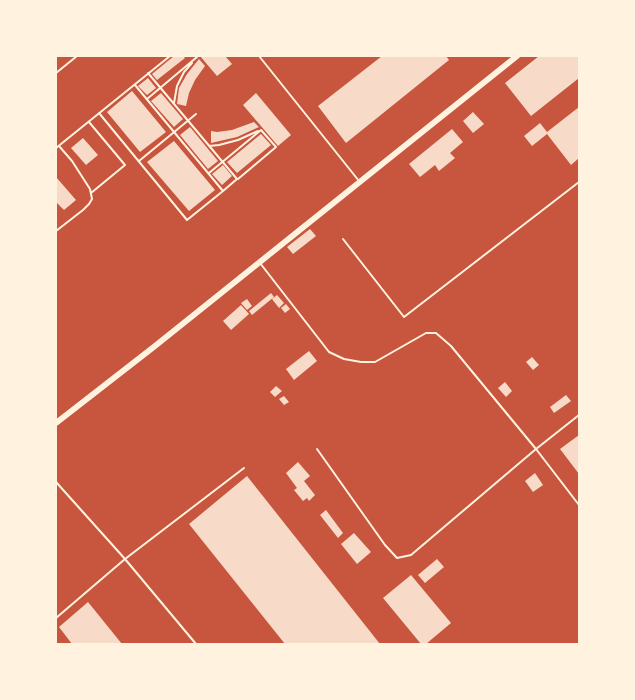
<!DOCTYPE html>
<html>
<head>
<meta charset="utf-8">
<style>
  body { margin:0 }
  #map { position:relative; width:635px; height:700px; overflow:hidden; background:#c8553d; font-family:Jost,sans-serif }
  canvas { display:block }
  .frame { position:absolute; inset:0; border:57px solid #fff3e0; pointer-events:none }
</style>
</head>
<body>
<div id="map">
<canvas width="635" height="700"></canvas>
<div class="frame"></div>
</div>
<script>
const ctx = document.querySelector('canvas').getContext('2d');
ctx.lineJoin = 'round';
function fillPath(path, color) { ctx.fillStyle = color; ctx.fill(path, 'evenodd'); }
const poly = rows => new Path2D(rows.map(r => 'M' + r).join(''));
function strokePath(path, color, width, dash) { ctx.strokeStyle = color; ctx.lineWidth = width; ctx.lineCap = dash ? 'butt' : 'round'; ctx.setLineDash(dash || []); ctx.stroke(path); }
const building = poly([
  [174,56,183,56,185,58,157,80,152,74],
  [200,56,225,56,232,64,217,76],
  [382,56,446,56,449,60,346,143,318,106],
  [539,56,579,56,579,78,531,116,505,83],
  [199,59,205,66,195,80,189,93,186,106,177,104,179,88,187,74],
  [148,78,156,88,147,95,138,86],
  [132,91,166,132,140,152,107,112],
  [161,93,183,119,174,127,151,101],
  [256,93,291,135,278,146,243,105],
  [579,107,579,158,571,165,547,134,532,146,524,136,540,123,547,132],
  [473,112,484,124,473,133,463,121],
  [254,122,259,127,237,137,211,143,211,131,217,132,232,130],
  [190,127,218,161,208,169,180,135],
  [452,129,463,142,450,153,455,158,439,171,435,165,420,177,409,164],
  [261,134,271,145,237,173,227,162],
  [83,138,98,155,86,165,71,148],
  [174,141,215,190,189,211,147,162],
  [223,165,232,176,222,185,212,174],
  [56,177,76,200,64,210,57,203,56,204],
  [310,229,316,236,293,254,287,247],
  [271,293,274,297,252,315,249,311],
  [277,295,284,303,279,308,272,299],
  [247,299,252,306,247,310,241,303],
  [286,304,290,309,285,313,281,308],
  [241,305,249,314,231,330,223,321],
  [309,351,317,361,294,380,286,369],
  [532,357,539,365,533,370,526,362],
  [505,382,512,391,506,397,498,388],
  [276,386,282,391,275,397,270,392],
  [566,395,571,401,554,413,550,407],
  [284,396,289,402,284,405,279,399],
  [579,435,579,474,560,449],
  [298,462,310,476,304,481,315,495,309,501,307,498,303,501,294,490,297,488,286,473],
  [535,473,543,485,533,492,525,481],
  [247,476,380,644,285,644,189,524],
  [326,510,343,533,338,538,320,515],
  [354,533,371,552,357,564,341,544],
  [437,559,444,567,425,583,418,575],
  [411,575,451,623,426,644,421,644,383,598],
  [88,602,122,644,72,644,59,627]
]);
const service = poly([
  [259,56,359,181],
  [56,73,77,56],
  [148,73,237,179,223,191],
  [147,99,197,57],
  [174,103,177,86,184,72,192,63],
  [99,113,187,220,223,191,135,85],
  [89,122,125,165,91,193],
  [209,146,219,145,238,140,258,131],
  [56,148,170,56],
  [139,161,196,114],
  [209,173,261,130,276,147,238,179],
  [56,231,83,210,89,204,92,199,90,189,72,161,59,146],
  [343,239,404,317,579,182],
  [260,263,329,352,344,359,361,362,375,362,426,333,436,333,451,346,536,449,579,415],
  [317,449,385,545,397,558,411,555,536,449,579,505],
  [56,482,125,559,196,644],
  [56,618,125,559,244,468]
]);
const secondary = poly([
  [56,423,155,346,517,56]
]);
fillPath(building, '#f7dbc8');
strokePath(service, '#fff3e0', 2);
strokePath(secondary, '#fff3e0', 6);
</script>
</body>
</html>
